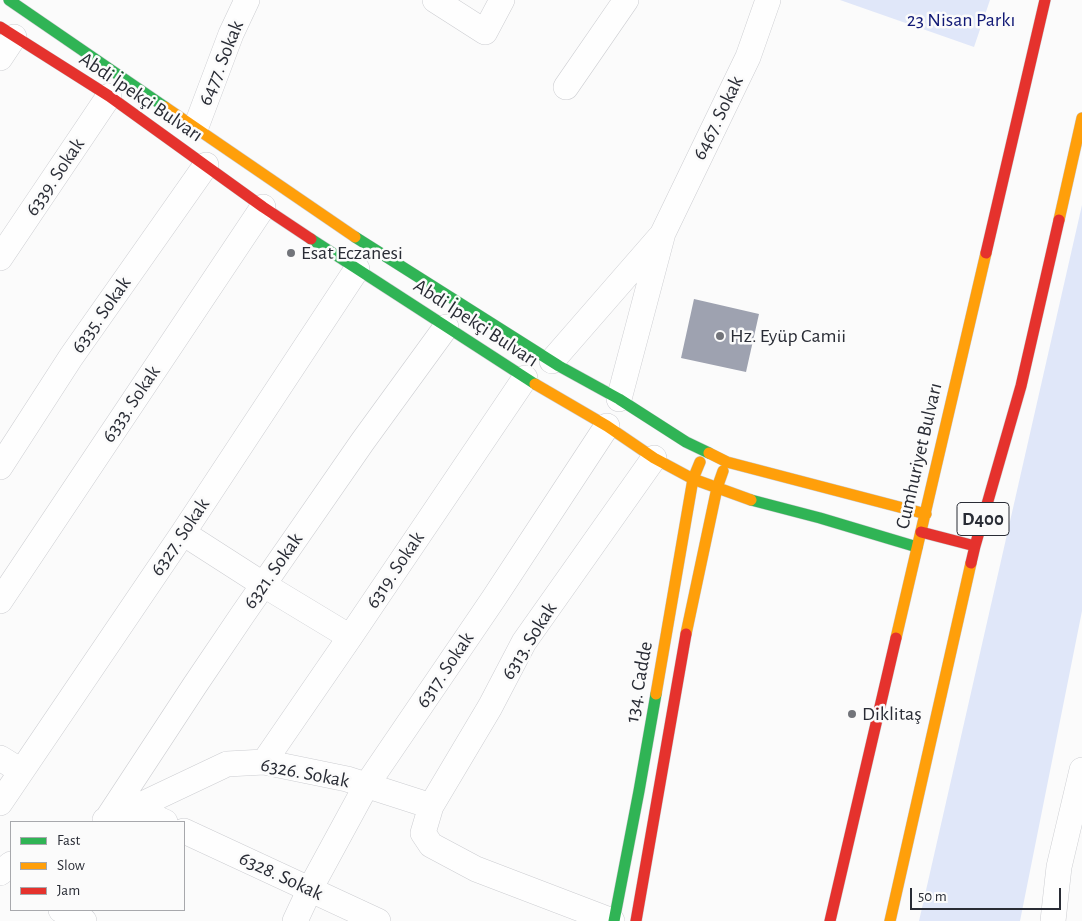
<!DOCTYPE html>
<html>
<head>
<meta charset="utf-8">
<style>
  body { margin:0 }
  #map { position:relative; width:1082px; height:921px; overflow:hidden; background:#fbfbfb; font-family:"Alegreya Sans",sans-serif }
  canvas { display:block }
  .legend { position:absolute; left:10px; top:821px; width:175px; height:90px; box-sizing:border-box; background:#fbfbfb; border:1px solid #a7a8ac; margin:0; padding:6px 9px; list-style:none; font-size:15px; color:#292c35 }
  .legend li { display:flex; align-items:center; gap:10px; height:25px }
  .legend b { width:25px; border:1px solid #a7a8ac }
  .scale { position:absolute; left:910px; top:888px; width:151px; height:22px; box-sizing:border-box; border:2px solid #292c35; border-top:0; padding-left:6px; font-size:15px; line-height:18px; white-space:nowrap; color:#292c35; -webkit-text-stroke:4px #fbfbfb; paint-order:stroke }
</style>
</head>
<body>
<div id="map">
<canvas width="1082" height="921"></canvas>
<ul class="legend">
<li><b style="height:6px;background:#30b455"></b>Fast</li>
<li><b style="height:6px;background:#ff9f0a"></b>Slow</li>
<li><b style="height:6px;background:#e5322d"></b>Jam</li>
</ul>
<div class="scale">50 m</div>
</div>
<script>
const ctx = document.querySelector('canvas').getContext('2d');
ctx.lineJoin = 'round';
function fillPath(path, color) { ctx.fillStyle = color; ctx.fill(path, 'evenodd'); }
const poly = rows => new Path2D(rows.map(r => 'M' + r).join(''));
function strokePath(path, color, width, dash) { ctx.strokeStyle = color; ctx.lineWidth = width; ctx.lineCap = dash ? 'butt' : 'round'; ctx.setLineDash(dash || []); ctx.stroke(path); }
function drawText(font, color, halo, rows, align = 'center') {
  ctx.font = font + ' "Alegreya Sans",sans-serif'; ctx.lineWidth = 5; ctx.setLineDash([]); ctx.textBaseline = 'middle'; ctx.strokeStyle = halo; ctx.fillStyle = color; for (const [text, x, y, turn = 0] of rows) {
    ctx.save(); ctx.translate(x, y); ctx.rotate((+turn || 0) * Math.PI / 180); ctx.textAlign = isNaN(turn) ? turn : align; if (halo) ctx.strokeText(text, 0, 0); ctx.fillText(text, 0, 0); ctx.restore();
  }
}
const green = poly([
  [840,0,990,0,974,47],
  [1082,205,1082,611,1020,921,919,921]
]);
const building = poly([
  [694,299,759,314,746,372,681,358]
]);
const street = poly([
  [435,0,485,32,502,0],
  [0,58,14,37],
  [566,87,626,0],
  [196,127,231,34,247,0],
  [0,258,109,96],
  [552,361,660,237],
  [619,399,663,233,748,57,768,0],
  [0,467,71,357,206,165],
  [183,533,264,585,350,637],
  [0,601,263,207],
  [0,758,21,771],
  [264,762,350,637,525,378],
  [0,803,183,533,357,269],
  [134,808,165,822],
  [107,819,195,685,243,614,363,441,446,327],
  [105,820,134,808,227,764,264,762,347,779,431,806],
  [184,831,378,921],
  [0,873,11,864],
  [61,910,84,921],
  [295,921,310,889,366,786,494,598,607,426],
  [612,921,476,869,431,845,423,833,431,806,490,707,524,642,654,458],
  [1053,921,1059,867,1082,770]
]);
const fast = poly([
  [9,0,165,107],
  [355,237,559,366,619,399,686,442,709,453],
  [311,239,535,384],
  [751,500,820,518,917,547],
  [614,921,639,791,656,694]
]);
const slow = poly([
  [165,107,355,237],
  [1059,220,1082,118],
  [535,384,607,426,654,458,693,479,751,500],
  [709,453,727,462,926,514],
  [686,634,717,488,723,471],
  [896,638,986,253],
  [656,694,693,479,700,462],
  [890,921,971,563]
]);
const jam = poly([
  [0,27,109,96,263,207,311,239],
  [986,253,1045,0],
  [921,532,975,546],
  [971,563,975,546,1021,386,1059,220],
  [636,921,686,634],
  [830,921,896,638]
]);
const markers = [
  [291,253,5,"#72747a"],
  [720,336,5,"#72747a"],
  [852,714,5,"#72747a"]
];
const shields = [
  [983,519,52]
];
const shieldNames = [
  ["D400",983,519]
];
const parkNames = [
  ["23 Nisan Parkı",961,20]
];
const streetNames = [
  ["6477. Sokak",221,63,-68],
  ["Abdi İpekçi Bulvarı",141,97,34],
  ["6467. Sokak",718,118,-64],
  ["6339. Sokak",55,177,-56],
  ["6335. Sokak",101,315,-55],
  ["Abdi İpekçi Bulvarı",476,323,33],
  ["6333. Sokak",131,404,-56],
  ["Cumhuriyet Bulvarı",919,456,-77],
  ["6327. Sokak",180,537,-56],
  ["6319. Sokak",395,570,-56],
  ["6321. Sokak",273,571,-55],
  ["6313. Sokak",529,641,-58],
  ["6317. Sokak",445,670,-56],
  ["134. Cadde",639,682,-80],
  ["6326. Sokak",305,773,11],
  ["6328. Sokak",281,876,25]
];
const poiNames = [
  ["Esat Eczanesi",301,253],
  ["Hz. Eyüp Camii",730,336],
  ["Diklitaş",862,714]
];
fillPath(green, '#e0e7f9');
fillPath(building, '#9ea2b0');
strokePath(street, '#cccdd1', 26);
strokePath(fast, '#cccdd1', 12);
strokePath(slow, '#cccdd1', 12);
strokePath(jam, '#cccdd1', 12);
strokePath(street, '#fefefe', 25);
strokePath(fast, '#30b455', 11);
strokePath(slow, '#ff9f0a', 11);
strokePath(jam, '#e5322d', 11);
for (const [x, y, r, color] of markers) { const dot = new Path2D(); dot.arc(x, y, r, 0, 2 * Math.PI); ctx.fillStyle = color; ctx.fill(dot); strokePath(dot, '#fbfbfb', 2); }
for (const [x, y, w] of shields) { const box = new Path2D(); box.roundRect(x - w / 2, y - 16.5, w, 33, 4); ctx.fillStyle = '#fbfbfb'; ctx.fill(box); strokePath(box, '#292c35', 1); }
drawText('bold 19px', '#292c35', null, shieldNames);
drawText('20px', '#101875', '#fbfbfb', parkNames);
drawText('20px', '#292c35', '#fbfbfb', streetNames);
drawText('20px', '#292c35', '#fbfbfb', poiNames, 'left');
</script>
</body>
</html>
